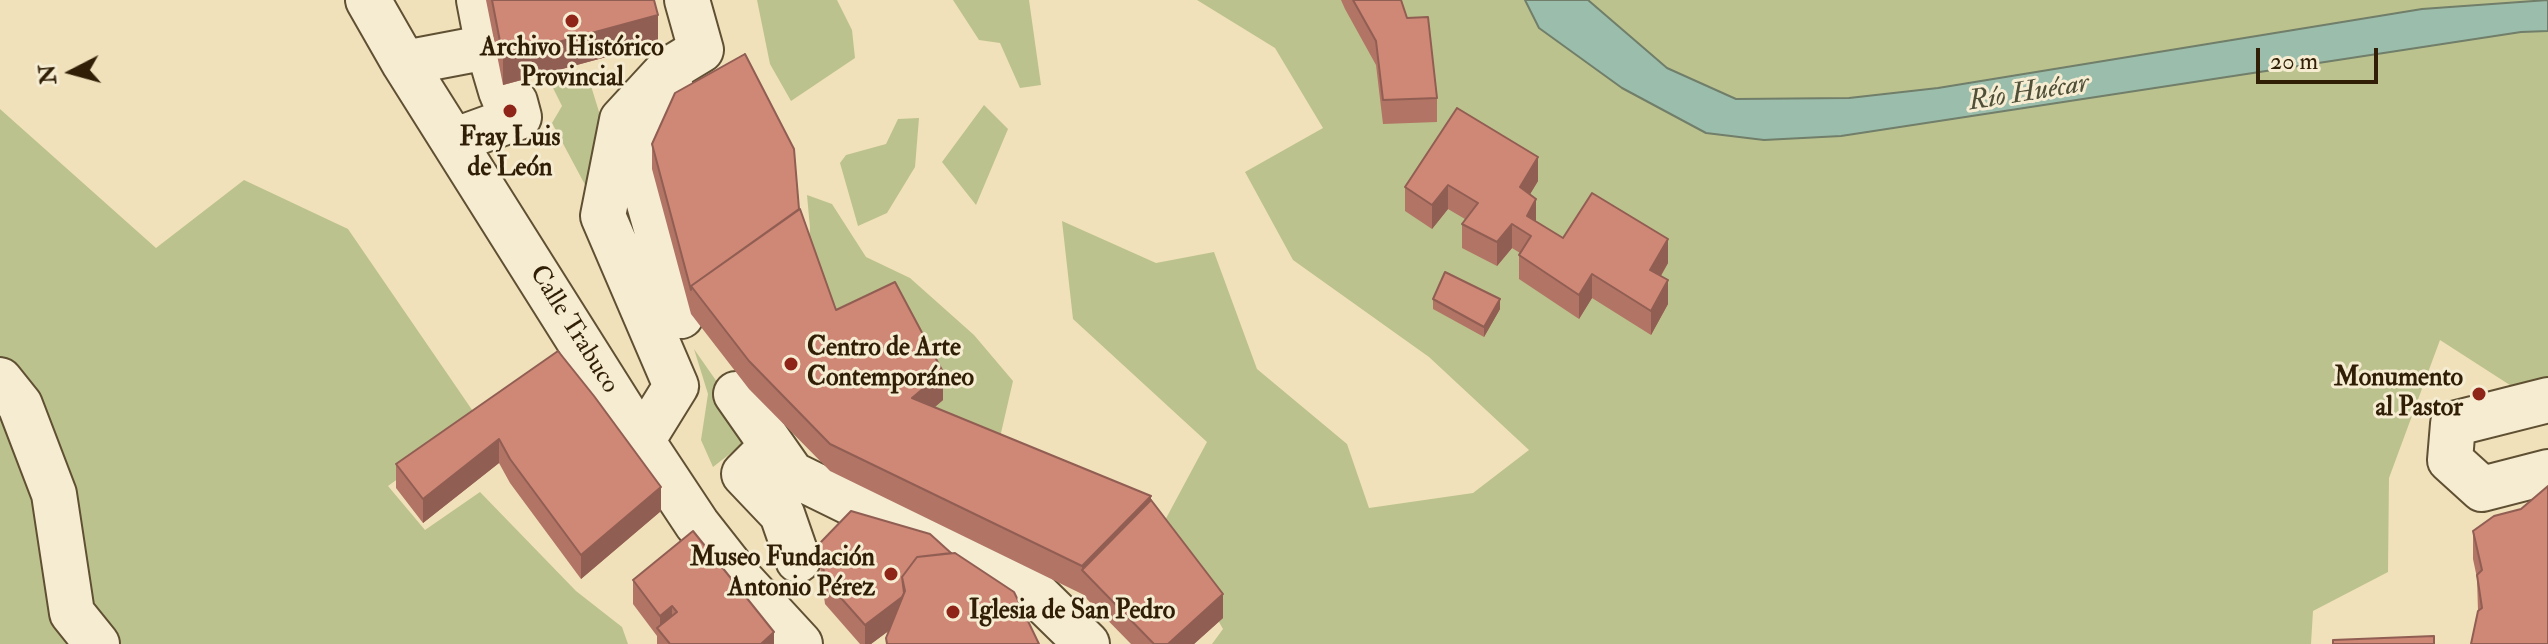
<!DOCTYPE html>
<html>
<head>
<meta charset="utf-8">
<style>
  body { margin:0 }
  #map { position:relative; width:2548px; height:644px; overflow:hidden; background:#f0e1ba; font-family:"IM FELL Double Pica",serif }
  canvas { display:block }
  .north { position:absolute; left:32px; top:32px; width:80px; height:80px; -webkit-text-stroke:6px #f5ecd2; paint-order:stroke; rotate:264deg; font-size:22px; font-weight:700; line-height:32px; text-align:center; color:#301f06 }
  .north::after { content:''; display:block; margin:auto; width:28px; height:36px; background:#301f06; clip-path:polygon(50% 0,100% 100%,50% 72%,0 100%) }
  .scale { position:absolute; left:2256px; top:48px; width:122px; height:36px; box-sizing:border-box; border:4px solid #301f06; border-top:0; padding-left:10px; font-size:24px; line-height:28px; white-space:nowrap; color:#301f06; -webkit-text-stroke:6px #f5ecd2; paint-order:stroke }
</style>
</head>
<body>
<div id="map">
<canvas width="2548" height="644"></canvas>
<div class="north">N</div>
<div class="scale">20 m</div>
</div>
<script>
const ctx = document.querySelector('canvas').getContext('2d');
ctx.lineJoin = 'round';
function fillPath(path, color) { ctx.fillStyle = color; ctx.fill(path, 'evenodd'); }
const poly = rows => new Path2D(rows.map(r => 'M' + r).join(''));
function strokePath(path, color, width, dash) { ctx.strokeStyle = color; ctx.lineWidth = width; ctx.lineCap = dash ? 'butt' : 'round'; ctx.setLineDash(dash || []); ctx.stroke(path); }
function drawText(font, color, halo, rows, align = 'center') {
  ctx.font = font + ' "IM FELL Double Pica",serif'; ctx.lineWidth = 6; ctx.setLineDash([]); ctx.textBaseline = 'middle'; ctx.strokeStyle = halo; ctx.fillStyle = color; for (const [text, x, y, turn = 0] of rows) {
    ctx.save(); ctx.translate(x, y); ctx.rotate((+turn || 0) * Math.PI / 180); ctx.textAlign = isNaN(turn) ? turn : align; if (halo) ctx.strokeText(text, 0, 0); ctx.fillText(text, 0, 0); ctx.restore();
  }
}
const green = poly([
  [757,0,837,0,852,30,855,58,791,101,770,64],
  [953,0,1029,0,1041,85,1020,88,1000,43,979,40],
  [1197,0,2548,0,2548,382,2516,389,2440,340,2389,478,2388,572,2313,611,2311,644,1212,644,1223,629,1163,524,1207,442,1073,319,1062,221,1156,263,1214,252,1257,369,1347,444,1369,508,1473,493,1529,450,1429,357,1293,260,1245,172,1323,128,1275,48],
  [587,73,609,144,591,196,552,123,562,106,552,86],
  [984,105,1008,129,976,205,942,162],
  [0,109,156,248,244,180,348,229,479,420,388,486,425,530,480,492,576,591,622,627,628,644,0,644],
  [919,118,915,167,887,213,858,226,840,163,846,155,886,144,898,119],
  [807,195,832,204,866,257,910,278,974,335,1013,381,995,459,836,338,808,260,810,228],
  [694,349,754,435,713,467,701,440,708,394]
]);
const water = poly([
  [1525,0,1588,0,1667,68,1736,99,1849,98,1938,88,2422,9,2548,0,2548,31,2521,32,1841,136,1764,140,1706,133,1622,88,1539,28,1525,0]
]);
const minor = poly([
  [368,0,404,63,642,441,697,524,741,580,800,644],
  [404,63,488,47],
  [669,72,671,95,638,165,681,316],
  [453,141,519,117,515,102,506,103,501,91,488,47,479,0],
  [0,380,20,405,54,494,72,613,97,644],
  [736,394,792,474,1035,593,1087,644],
  [2548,400,2453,424,2450,460,2482,489,2548,472],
  [642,441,676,386,603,216,622,120,668,70,701,50,687,0],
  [772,446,744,474,782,514,798,560]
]);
const wall = poly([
  [486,0,654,0,658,43,503,85],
  [1341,0,1401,0,1437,98,1437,122,1383,124,1376,65,1345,9],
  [652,144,799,209,836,310,943,400,935,407,1151,500,1223,618,1194,644,1131,644,1082,594,830,471,749,389,691,314,652,169],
  [1538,181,1530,194,1536,222,1563,238,1668,263,1661,276,1668,304,1651,335,1592,298,1579,319,1519,279,1519,255,1520,253,1512,248,1497,266,1462,248,1462,224,1465,219,1448,209,1432,229,1405,211,1405,187],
  [1433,299,1500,309,1484,337,1433,309],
  [558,351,661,511,581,579,510,483,499,463,423,523,396,488,396,464],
  [2473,531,2548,644,2478,611,2477,578,2473,559],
  [820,543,1039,644,886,644,886,638,888,631,871,644,860,644,825,604,820,567],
  [633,580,774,644,657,644,657,636,633,604]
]);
const shadedWall = poly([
  [658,15,658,43,503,85,503,57],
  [1538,157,1538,181,1520,211,1520,187],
  [1448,185,1448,209,1432,229,1432,205],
  [1536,199,1536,223,1527,216],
  [1512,224,1512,248,1497,266,1497,242],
  [1668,239,1668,263,1650,294,1650,270],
  [1592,274,1592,298,1579,319,1579,295],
  [1668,280,1668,304,1651,335,1651,311],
  [1500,299,1500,309,1484,337,1484,327],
  [943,372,943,400,912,426,912,398],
  [499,439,499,463,423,523,423,499],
  [661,487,661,511,581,579,581,555],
  [1151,496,1151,524,1082,570,1082,566],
  [1223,594,1223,618,1194,644,1168,644],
  [905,595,905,619,871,644,865,644,865,625],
  [672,606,672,630,660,632,660,616],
  [774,632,774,644,761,644]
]);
const building = poly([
  [492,0,654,0,658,15,503,57,492,0],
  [1353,0,1401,0,1407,18,1428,17,1437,98,1383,100,1376,41,1353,0],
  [745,54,794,149,799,209,691,286,691,290,652,144,675,93,745,54],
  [1457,108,1538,157,1520,187,1536,199,1527,216,1563,238,1592,193,1668,239,1650,270,1668,280,1651,311,1592,274,1579,295,1519,255,1531,236,1512,224,1497,242,1462,224,1478,203,1448,185,1432,205,1405,187,1457,108],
  [800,209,836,310,895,282,943,372,912,398,1151,496,1082,566,830,444,749,361,691,286,800,209],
  [1445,272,1500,299,1484,327,1433,299,1445,272],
  [558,351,594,396,661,487,581,555,510,459,499,439,423,499,396,464,558,351],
  [2548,486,2548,644,2471,644,2478,611,2482,608,2477,575,2482,570,2473,531,2494,516,2521,509,2548,486],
  [1151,500,1223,594,1168,644,1154,644,1082,570,1151,500],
  [851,511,930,534,951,553,917,557,902,577,904,593,902,597,865,625,825,580,820,543,851,511],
  [693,531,774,632,761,644,670,644,657,628,677,612,672,606,660,616,633,580,693,531],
  [955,553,1014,592,1039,644,887,644,886,638,905,591,902,577,917,557,955,553],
  [2434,636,2434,644,2333,644,2333,640,2434,636]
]);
const markers = [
  [572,21,8,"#8f2418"],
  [510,111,8,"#8f2418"],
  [791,364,8,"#8f2418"],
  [2479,394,8,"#8f2418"],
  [891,574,8,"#8f2418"],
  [953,612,8,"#8f2418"]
];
const poiNames = [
  ["Archivo Histórico",572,49],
  ["Provincial",572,79],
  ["Fray Luis",510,139],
  ["de León",510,169],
  ["Centro de Arte",807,349,"left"],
  ["Contemporáneo",807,379,"left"],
  ["Monumento",2463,379,"right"],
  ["al Pastor",2463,409,"right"],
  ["Museo Fundación",875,559,"right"],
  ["Antonio Pérez",875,589,"right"],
  ["Iglesia de San Pedro",969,612,"left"]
];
const streetNames = [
  ["Calle Trabuco",573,330,58]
];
const waterNames = [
  ["Río Huécar",2029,94,-9]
];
fillPath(green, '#bcc28d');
fillPath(water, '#9bbeac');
strokePath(water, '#707e6a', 2);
strokePath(minor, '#605033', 48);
strokePath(minor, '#f5ecd2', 44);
fillPath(wall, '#b27465');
fillPath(shadedWall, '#915e53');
fillPath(building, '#cf8776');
strokePath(building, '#915e53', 2);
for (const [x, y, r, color] of markers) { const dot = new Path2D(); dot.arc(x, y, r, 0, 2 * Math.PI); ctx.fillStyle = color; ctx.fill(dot); strokePath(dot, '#f5ecd2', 3); }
drawText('bold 26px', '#301f06', '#f5ecd2', poiNames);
drawText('26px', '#301f06', '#f5ecd2', streetNames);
drawText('italic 28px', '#504f38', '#f5ecd2', waterNames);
</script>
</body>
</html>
